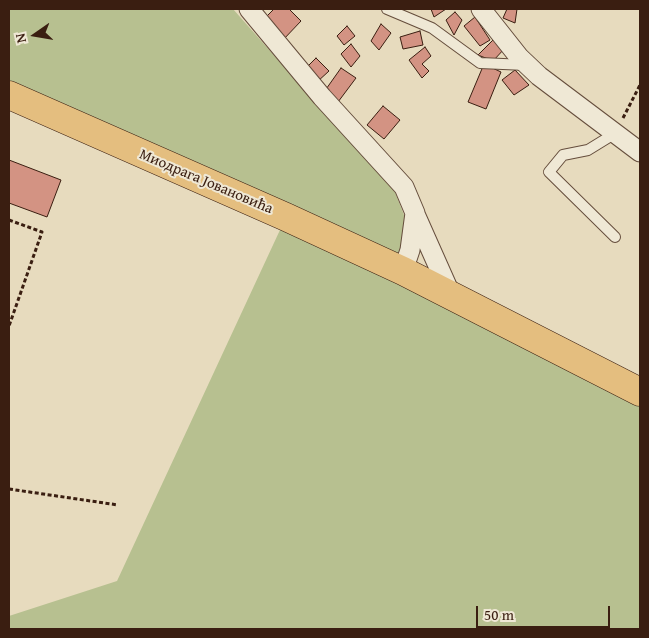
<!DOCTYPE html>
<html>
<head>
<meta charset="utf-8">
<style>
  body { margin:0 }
  #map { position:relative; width:649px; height:638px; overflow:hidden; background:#e7dbbe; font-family:"Gentium Book Plus",serif }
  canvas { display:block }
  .frame { position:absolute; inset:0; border:10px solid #3a1e11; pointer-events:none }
  .north { position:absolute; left:10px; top:10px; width:50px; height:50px; -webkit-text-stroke:4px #efe8d5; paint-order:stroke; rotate:257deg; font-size:14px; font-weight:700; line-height:20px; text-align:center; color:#3a1e11 }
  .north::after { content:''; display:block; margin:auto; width:18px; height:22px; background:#3a1e11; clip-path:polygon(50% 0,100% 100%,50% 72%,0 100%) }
  .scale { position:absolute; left:476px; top:606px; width:134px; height:22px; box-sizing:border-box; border:2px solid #3a1e11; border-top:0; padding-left:6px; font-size:15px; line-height:18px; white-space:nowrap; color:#3a1e11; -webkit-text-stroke:4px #efe8d5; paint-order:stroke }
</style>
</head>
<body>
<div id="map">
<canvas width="649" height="638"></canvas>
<div class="frame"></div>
<div class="north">N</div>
<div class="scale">50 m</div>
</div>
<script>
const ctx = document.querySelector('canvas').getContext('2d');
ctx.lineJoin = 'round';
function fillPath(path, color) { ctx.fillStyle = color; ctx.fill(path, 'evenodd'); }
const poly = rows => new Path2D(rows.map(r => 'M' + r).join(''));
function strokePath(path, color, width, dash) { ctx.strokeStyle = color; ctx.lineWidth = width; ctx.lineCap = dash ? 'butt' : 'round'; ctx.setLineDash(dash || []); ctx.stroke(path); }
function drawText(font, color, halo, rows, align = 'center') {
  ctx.font = font + ' "Gentium Book Plus",serif'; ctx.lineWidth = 4; ctx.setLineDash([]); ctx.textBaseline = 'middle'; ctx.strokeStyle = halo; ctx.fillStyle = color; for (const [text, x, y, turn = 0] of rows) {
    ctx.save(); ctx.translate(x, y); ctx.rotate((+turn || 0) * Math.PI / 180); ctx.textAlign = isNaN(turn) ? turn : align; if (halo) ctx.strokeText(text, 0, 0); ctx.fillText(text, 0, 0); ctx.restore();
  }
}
const green = poly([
  [9,9,233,9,395,192,404,215,403,271,640,392,640,629,9,629,9,616,117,581,286,217,9,95]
]);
const building = poly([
  [274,9,289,9,301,21,282,41,262,21,274,9],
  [431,9,446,9,434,17,431,9],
  [507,9,517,9,515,23,503,18,507,9],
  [455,12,462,20,454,35,446,20,455,12],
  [475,17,490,40,480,46,464,26,475,17],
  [381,24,391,33,379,50,371,41,381,24],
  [347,26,355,36,344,45,337,36,347,26],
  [420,31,423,45,403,49,400,37,420,31],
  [495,38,505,48,493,61,478,55,495,38],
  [351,44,360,56,351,67,341,54,351,44],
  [425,47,431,56,422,64,429,71,422,78,409,60,425,47],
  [316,58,329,71,317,82,305,69,316,58],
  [484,64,501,72,486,109,468,102,484,64],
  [341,68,356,78,338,102,324,92,341,68],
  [515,70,529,85,514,95,502,80,515,70],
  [383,106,400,120,384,139,367,125,383,106],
  [9,160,61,180,47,217,9,203,9,160]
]);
const path = poly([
  [623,118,640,85],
  [9,220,42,232,9,326],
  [9,489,118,505]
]);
const lane = poly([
  [387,9,432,28,480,63,526,65],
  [614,134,588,150,563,155,549,172,615,237]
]);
const street = poly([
  [249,9,322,97,404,187,415,213,410,250,403,271],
  [481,9,519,57,539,76,640,152],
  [415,214,451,295]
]);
const primary = poly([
  [9,95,286,217,403,271,640,392]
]);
const streetNames = [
  ["Миодрага Јовановића",206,182,23]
];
fillPath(green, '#b7c090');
fillPath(building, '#d39383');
strokePath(building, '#3a1e11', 1);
strokePath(lane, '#654d3c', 12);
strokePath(street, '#654d3c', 21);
strokePath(primary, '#3a1e11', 29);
strokePath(path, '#3a1e11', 3, [4, 2.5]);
strokePath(lane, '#efe8d5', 10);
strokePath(street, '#efe8d5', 19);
strokePath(primary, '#e4be7f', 28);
drawText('15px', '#3a1e11', '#efe8d5', streetNames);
</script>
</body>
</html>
